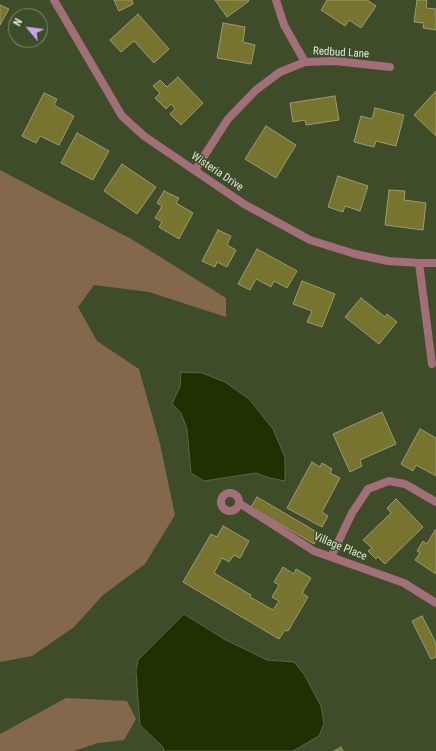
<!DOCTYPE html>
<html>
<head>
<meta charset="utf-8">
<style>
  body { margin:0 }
  #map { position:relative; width:436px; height:751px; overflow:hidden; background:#3e4c2a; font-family:"Roboto Condensed",sans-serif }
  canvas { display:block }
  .north { position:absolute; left:8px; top:8px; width:40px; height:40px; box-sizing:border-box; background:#3e4c2a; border:1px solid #7e8a6e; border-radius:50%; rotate:299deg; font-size:11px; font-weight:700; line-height:16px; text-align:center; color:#dfe8d4 }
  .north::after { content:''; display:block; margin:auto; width:14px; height:18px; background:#c9a5ee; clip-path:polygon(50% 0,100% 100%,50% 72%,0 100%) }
</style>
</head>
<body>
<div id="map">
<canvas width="436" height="751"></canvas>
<div class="north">N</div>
</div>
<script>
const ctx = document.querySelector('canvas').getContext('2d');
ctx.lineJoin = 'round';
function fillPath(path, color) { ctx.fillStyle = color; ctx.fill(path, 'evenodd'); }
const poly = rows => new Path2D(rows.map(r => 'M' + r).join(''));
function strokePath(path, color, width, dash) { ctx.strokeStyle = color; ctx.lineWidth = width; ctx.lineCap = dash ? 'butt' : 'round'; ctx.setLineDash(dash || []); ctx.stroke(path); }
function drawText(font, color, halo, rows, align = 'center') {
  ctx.font = font + ' "Roboto Condensed",sans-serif'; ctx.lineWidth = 3; ctx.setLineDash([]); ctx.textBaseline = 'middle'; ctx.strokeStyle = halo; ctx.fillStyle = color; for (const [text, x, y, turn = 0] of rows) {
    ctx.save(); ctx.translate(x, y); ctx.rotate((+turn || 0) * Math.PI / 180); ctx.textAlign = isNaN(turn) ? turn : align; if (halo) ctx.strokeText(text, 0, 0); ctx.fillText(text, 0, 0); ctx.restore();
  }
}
const green = poly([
  [0,170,133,240,226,298,226,317,149,292,94,285,78,307,97,341,139,369,160,444,175,515,145,564,103,595,74,627,32,656,0,662],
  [66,698,127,701,136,719,124,740,98,743,74,751,0,751,0,734]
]);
const water = poly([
  [181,372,202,373,225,382,249,399,273,429,285,457,285,481,270,478,256,473,204,481,191,473,187,429,181,413,172,404,180,387,181,372],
  [184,614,224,639,267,660,294,662,304,674,321,706,324,724,319,736,293,751,164,751,163,747,140,725,136,671,138,660,184,614]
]);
const building = poly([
  [114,0,132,0,133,4,119,11,114,0],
  [215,0,248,0,249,1,227,17,215,0],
  [327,0,367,0,376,6,361,28,349,20,345,26,321,10,327,0],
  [417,0,427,0,426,8,436,9,436,30,423,28,424,23,414,22,417,0],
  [0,5,9,9,0,25,0,5],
  [138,14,169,49,154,63,134,41,121,52,110,40,138,14],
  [223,23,245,27,243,42,255,45,251,64,217,58,223,23],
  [178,77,203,103,181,125,170,114,175,109,171,104,166,109,155,98,160,93,153,86,160,80,167,87,178,77],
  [436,91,436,136,414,115,436,91],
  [44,93,57,99,54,105,74,116,59,145,40,136,36,143,22,136,44,93],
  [335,96,339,120,306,125,305,120,293,122,290,103,335,96],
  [375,108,404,115,396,146,376,141,374,147,354,142,361,116,372,119,375,108],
  [266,126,296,145,276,178,245,159,266,126],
  [77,133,109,151,93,180,61,163,77,133],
  [122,164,156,187,137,214,104,191,122,164],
  [338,176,368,186,360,211,345,206,343,212,328,207,338,176],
  [389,190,405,191,404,200,426,203,423,230,385,225,389,190],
  [164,191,179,198,176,203,193,213,179,239,159,227,162,222,155,218,162,206,157,203,164,191],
  [218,230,231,236,227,245,236,250,227,267,217,262,215,267,202,261,218,230],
  [257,249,297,271,287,288,274,281,271,287,256,279,250,290,238,284,257,249],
  [302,281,335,294,322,327,307,322,312,311,293,304,302,281],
  [361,298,385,317,387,314,397,322,379,344,345,317,361,298],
  [382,412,396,444,360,460,362,466,350,472,333,434,382,412],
  [420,429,436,438,436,476,416,465,413,471,401,464,420,429],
  [312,462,320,467,322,463,332,469,330,473,340,478,322,512,328,516,322,527,287,508,312,462],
  [257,497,320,534,314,544,251,507,257,497],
  [396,499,423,527,385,564,378,557,376,559,368,551,372,548,363,540,391,513,387,508,396,499],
  [223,526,249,541,240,558,234,555,229,562,222,558,214,573,251,595,250,597,273,610,279,601,272,597,279,585,274,582,283,567,294,574,296,569,311,578,302,593,308,597,288,631,285,630,279,639,183,582,211,534,217,537,223,526],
  [435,530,436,531,436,574,415,560,420,553,417,551,423,541,427,544,435,530],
  [422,616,436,643,436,657,431,659,412,621,422,616],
  [341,747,343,751,334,751,341,747]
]);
const street = poly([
  [54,0,122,116,144,136,244,204,310,240,355,254,388,261,419,263,436,263],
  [276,0,284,25,305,62],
  [195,170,228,119,256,90,280,72,305,62,335,61,390,67],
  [419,263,432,364],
  '221 502a9 9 0 1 1 18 0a9 9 0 1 1-18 0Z',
  [239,503,314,551,404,583,436,603],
  [331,557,352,513,368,489,389,481,405,484,436,502]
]);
const streetNames = [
  ["Redbud Lane",341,53,3],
  ["Wisteria Drive",217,172,34],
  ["Village Place",340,547,22]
];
fillPath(green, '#84684b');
fillPath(water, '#213001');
strokePath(water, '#5a6740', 1);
fillPath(building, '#777430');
strokePath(building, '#9c9b72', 1);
strokePath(street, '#a26e78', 8);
drawText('11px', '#dfe8d4', '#3e4c2a', streetNames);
</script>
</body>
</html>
